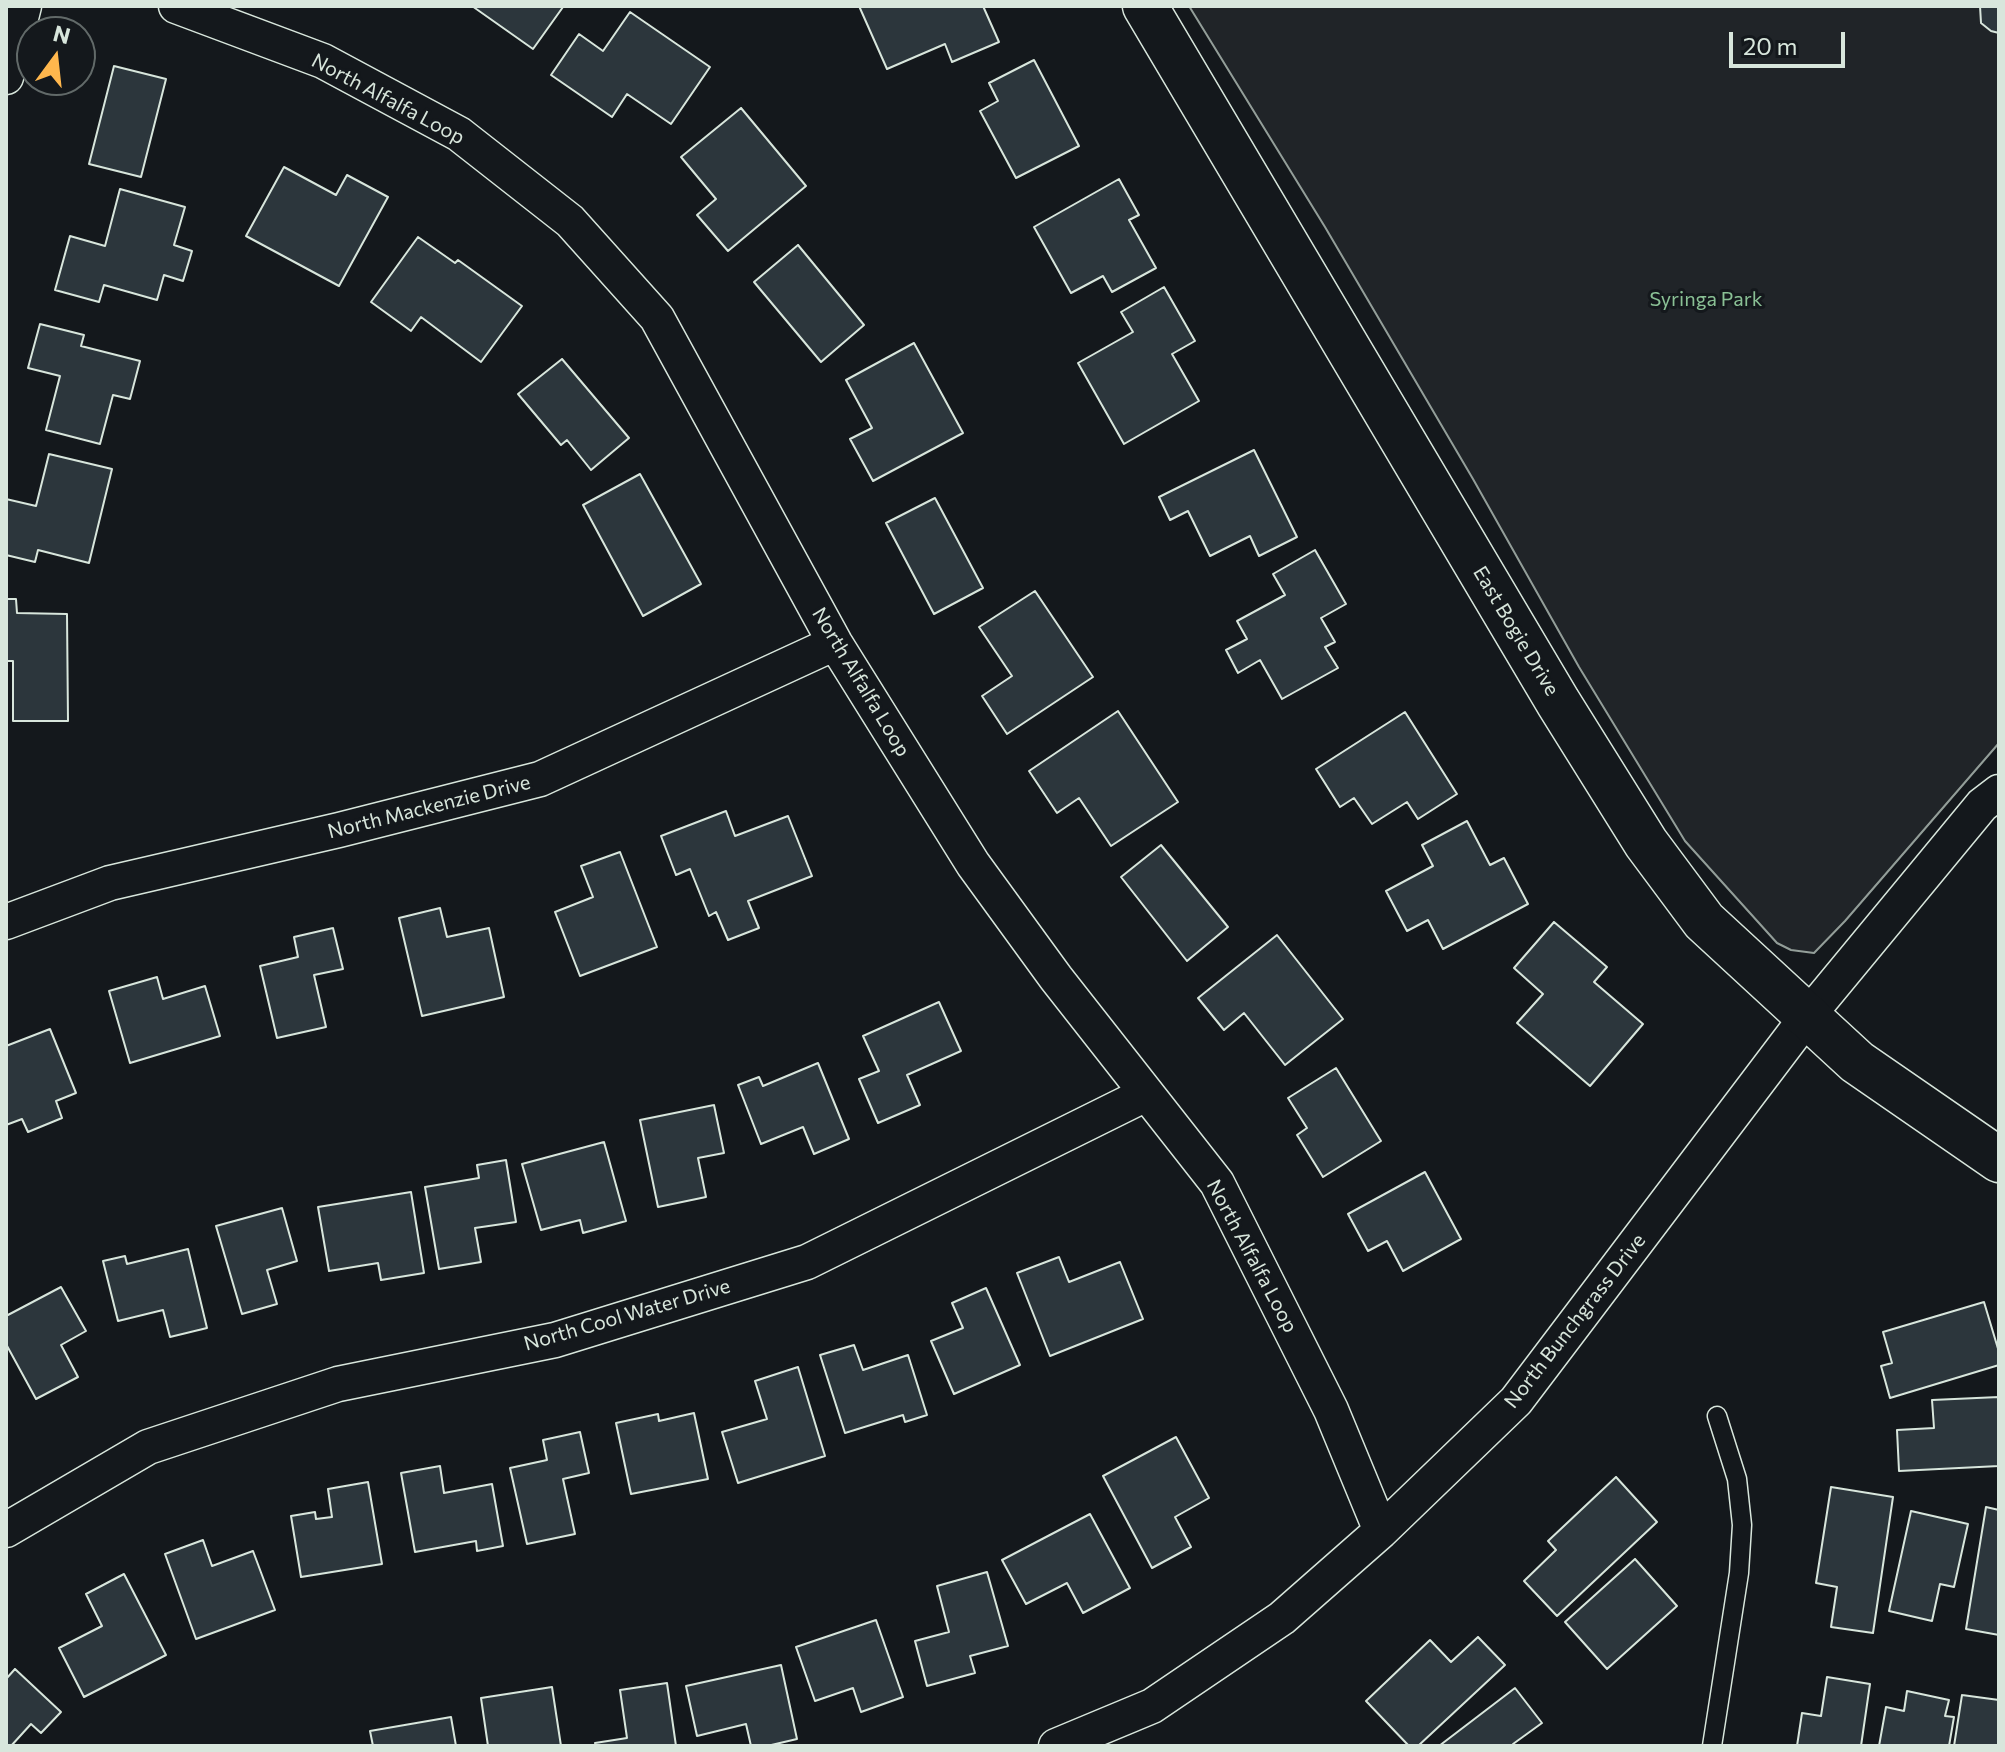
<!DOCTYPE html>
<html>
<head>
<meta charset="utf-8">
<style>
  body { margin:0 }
  #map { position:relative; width:2005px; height:1752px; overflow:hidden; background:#14181c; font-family:Commissioner,sans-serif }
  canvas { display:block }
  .frame { position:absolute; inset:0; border:8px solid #d8e6dc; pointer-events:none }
  .north { position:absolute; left:16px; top:16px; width:80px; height:80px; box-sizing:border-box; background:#14181c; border:2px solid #626a69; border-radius:50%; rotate:15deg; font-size:22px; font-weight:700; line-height:32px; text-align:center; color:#d8e6dc }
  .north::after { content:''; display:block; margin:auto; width:28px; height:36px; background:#ffb74d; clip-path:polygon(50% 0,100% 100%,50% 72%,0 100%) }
  .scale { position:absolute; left:1729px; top:32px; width:116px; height:36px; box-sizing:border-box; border:4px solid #d8e6dc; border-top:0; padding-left:10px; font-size:24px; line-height:28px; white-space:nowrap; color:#d8e6dc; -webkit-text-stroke:6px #14181c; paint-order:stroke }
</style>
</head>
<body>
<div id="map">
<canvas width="2005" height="1752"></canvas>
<div class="frame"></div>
<div class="north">N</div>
<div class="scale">20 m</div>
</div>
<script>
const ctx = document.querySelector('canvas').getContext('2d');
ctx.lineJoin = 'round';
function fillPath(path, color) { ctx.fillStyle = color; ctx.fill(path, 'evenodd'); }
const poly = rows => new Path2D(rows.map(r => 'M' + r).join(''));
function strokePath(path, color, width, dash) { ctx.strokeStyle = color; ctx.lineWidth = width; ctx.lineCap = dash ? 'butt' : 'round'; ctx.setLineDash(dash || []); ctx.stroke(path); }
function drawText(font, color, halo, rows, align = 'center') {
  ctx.font = font + ' Commissioner,sans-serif'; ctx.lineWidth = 6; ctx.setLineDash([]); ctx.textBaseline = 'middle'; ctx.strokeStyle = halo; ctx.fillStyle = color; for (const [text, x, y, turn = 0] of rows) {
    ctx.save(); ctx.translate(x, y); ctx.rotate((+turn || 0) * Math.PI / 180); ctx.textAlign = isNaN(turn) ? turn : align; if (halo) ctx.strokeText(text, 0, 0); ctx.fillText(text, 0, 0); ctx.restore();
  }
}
const green = poly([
  [1189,6,1999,6,1999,743,1845,921,1814,953,1791,950,1777,943,1685,841,1579,667,1473,479,1325,227,1189,6]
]);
const building = poly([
  [472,6,561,6,563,7,533,49,472,6],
  [859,6,983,6,999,42,952,62,945,44,887,69,859,6],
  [1980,6,1999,6,1999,33,1991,31,1981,23,1980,6],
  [630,12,710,67,671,124,627,94,612,117,551,75,579,34,603,51,630,12],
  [1034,60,1079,146,1016,178,980,111,998,101,989,83,1034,60],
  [114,66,166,79,141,177,89,164,114,66],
  [741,108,806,186,728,251,697,215,716,199,681,157,741,108],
  [284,167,336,195,347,175,388,197,339,286,246,236,284,167],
  [1119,179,1139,215,1129,220,1156,268,1112,292,1103,276,1071,293,1034,227,1119,179],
  [120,189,185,207,174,245,192,251,183,281,164,275,157,300,104,285,99,302,55,290,70,236,105,246,120,189],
  [418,237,455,263,458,260,522,306,481,362,421,317,411,331,371,302,418,237],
  [798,245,864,325,821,362,754,282,798,245],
  [1164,287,1195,341,1172,354,1199,401,1124,444,1078,363,1133,332,1121,312,1164,287],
  [40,324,84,335,81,346,140,361,130,399,113,395,100,444,46,430,60,376,28,368,40,324],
  [914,343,963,433,873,481,850,439,872,428,846,380,914,343],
  [562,359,629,438,591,470,567,440,561,445,518,394,562,359],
  [1254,450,1297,537,1259,556,1250,536,1210,556,1188,511,1170,520,1159,497,1254,450],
  [49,454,112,469,89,563,38,550,35,562,6,555,6,499,36,506,49,454],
  [640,474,701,584,643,616,583,505,640,474],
  [935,498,983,588,934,614,886,523,935,498],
  [1315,550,1346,604,1321,618,1335,642,1325,647,1338,668,1282,699,1260,660,1238,673,1226,650,1247,639,1237,621,1285,595,1273,574,1315,550],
  [1035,591,1093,677,1007,734,982,696,1012,676,979,627,1035,591],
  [6,599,16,599,17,613,67,614,68,721,13,721,13,661,6,661,6,599],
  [1118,711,1178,802,1111,846,1079,798,1057,813,1029,771,1118,711],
  [1405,712,1457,794,1418,819,1407,802,1372,824,1354,798,1340,807,1316,769,1405,712],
  [726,811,735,836,788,816,812,876,748,901,759,928,728,940,716,912,709,916,690,869,676,875,661,836,726,811],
  [1467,821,1490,865,1504,858,1528,904,1443,949,1428,920,1407,931,1386,891,1433,866,1422,845,1467,821],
  [1161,845,1228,927,1187,961,1121,877,1161,845],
  [620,852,657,947,580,976,555,912,593,897,581,866,620,852],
  [440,908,447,937,489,928,504,997,422,1016,399,918,440,908],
  [1554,922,1607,967,1594,982,1643,1024,1590,1086,1517,1023,1543,994,1514,968,1554,922],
  [333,928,343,969,314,975,326,1027,277,1038,260,966,298,957,294,937,333,928],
  [1277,935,1343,1019,1285,1065,1244,1013,1224,1030,1198,998,1277,935],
  [157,977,163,999,205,986,220,1036,130,1063,109,991,157,977],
  [939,1002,961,1051,907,1075,920,1105,878,1123,859,1079,879,1071,863,1036,939,1002],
  [50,1029,76,1093,56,1101,62,1118,28,1132,22,1119,6,1125,6,1046,50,1029],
  [818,1063,849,1139,814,1154,803,1127,761,1144,738,1085,759,1077,763,1086,818,1063],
  [1336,1068,1381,1141,1323,1177,1297,1135,1307,1128,1288,1098,1336,1068],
  [714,1105,724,1153,698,1158,706,1197,658,1207,640,1120,714,1105],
  [604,1142,626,1221,583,1233,580,1220,541,1230,522,1164,604,1142],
  [506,1160,516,1222,475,1228,481,1262,439,1269,425,1187,479,1178,477,1165,506,1160],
  [1425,1172,1461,1239,1403,1271,1387,1241,1368,1251,1348,1214,1425,1172],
  [411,1192,424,1273,381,1280,378,1263,329,1271,318,1207,411,1192],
  [282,1208,297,1261,267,1270,277,1304,242,1314,216,1226,282,1208],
  [188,1249,207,1328,170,1337,163,1310,118,1321,103,1261,125,1256,127,1264,188,1249],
  [1059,1257,1069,1282,1120,1262,1143,1319,1050,1356,1017,1273,1059,1257],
  [61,1287,86,1331,61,1345,78,1377,36,1399,6,1344,6,1316,61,1287],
  [986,1288,1020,1365,954,1394,931,1341,963,1328,952,1303,986,1288],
  [1984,1302,1999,1352,1999,1365,1890,1398,1881,1366,1892,1363,1883,1332,1984,1302],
  [854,1345,863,1370,908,1355,927,1415,905,1422,903,1415,845,1433,820,1355,854,1345],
  [798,1367,825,1456,738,1483,722,1432,767,1419,755,1381,798,1367],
  [1999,1397,1999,1466,1899,1471,1897,1430,1934,1428,1932,1400,1999,1397],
  [694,1413,708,1479,631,1494,616,1423,658,1414,659,1421,694,1413],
  [580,1432,589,1473,563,1479,575,1534,527,1544,510,1468,547,1460,543,1440,580,1432],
  [1176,1437,1209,1498,1175,1517,1191,1547,1152,1568,1103,1476,1176,1437],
  [440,1466,444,1493,492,1484,503,1546,477,1551,476,1541,415,1552,401,1473,440,1466],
  [1616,1477,1657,1522,1557,1616,1524,1581,1556,1550,1548,1541,1616,1477],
  [368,1482,382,1564,301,1577,291,1516,315,1512,316,1519,332,1517,328,1489,368,1482],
  [1831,1487,1893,1497,1873,1633,1831,1627,1837,1587,1816,1583,1831,1487],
  [1986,1507,1999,1510,1999,1635,1966,1629,1986,1507],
  [1911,1511,1968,1524,1954,1587,1940,1584,1932,1621,1889,1611,1911,1511],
  [1090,1514,1130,1588,1083,1613,1067,1583,1026,1604,1002,1560,1090,1514],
  [203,1540,212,1566,253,1551,275,1610,196,1639,165,1554,203,1540],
  [1635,1559,1677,1606,1607,1669,1565,1622,1635,1559],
  [987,1572,1008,1646,970,1656,975,1673,927,1686,915,1641,949,1632,937,1586,987,1572],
  [124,1574,166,1655,84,1697,59,1648,102,1626,86,1594,124,1574],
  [876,1620,903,1697,861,1712,853,1688,815,1701,796,1647,876,1620],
  [1478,1637,1505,1665,1418,1746,1409,1746,1366,1701,1430,1640,1451,1662,1478,1637],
  [781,1665,797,1739,767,1746,751,1746,746,1724,697,1736,686,1686,781,1665],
  [15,1669,61,1712,41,1733,31,1724,11,1746,6,1746,6,1679,15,1669],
  [1827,1677,1870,1684,1861,1746,1797,1746,1802,1713,1821,1716,1827,1677],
  [667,1683,676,1746,596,1746,595,1743,627,1738,620,1690,667,1683],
  [552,1687,561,1746,488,1746,481,1698,552,1687],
  [1515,1688,1542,1723,1513,1744,1515,1746,1439,1746,1515,1688],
  [1907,1691,1949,1700,1945,1716,1954,1717,1949,1746,1879,1746,1886,1707,1904,1711,1907,1691],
  [1962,1695,1999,1700,1999,1746,1954,1746,1962,1695],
  [451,1717,456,1746,373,1746,370,1731,451,1717]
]);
const lane = poly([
  [1712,1746,1739,1573,1742,1525,1737,1479,1717,1416]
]);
const street = poly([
  [176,6,323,61,459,134,570,221,657,318,835,643,973,864,1056,978,1217,1183,1331,1410,1381,1531],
  [6,77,24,6],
  [6,922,110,883,339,830,540,779,835,643],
  [6,1530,148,1447,338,1384,555,1340,807,1262,1146,1094],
  [1056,1746,1152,1706,1282,1618,1381,1531,1516,1401,1806,1018,1982,805,1999,792]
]);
const secondary = poly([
  [1145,6,1558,702,1646,843,1704,921,1857,1062,1999,1160]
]);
const streetNames = [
  ["North Alfalfa Loop",388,99,28],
  ["East Bogie Drive",1516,631,59],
  ["North Alfalfa Loop",861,682,59],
  ["North Mackenzie Drive",429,807,-14],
  ["North Alfalfa Loop",1252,1256,62],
  ["North Cool Water Drive",627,1315,-16],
  ["North Bunchgrass Drive",1575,1321,-52]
];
const parkNames = [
  ["Syringa Park",1706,299]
];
fillPath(green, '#202428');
strokePath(green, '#939e99', 2);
fillPath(building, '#2c363c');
strokePath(building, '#d8e6dc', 2);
strokePath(lane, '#d8e6dc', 21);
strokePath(street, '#d8e6dc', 37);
strokePath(secondary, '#d8e6dc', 47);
strokePath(lane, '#14181c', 18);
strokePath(street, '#14181c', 34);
strokePath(secondary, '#14181c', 44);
drawText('20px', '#d8e6dc', '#14181c', streetNames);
drawText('20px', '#8ac095', '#14181c', parkNames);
</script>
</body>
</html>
